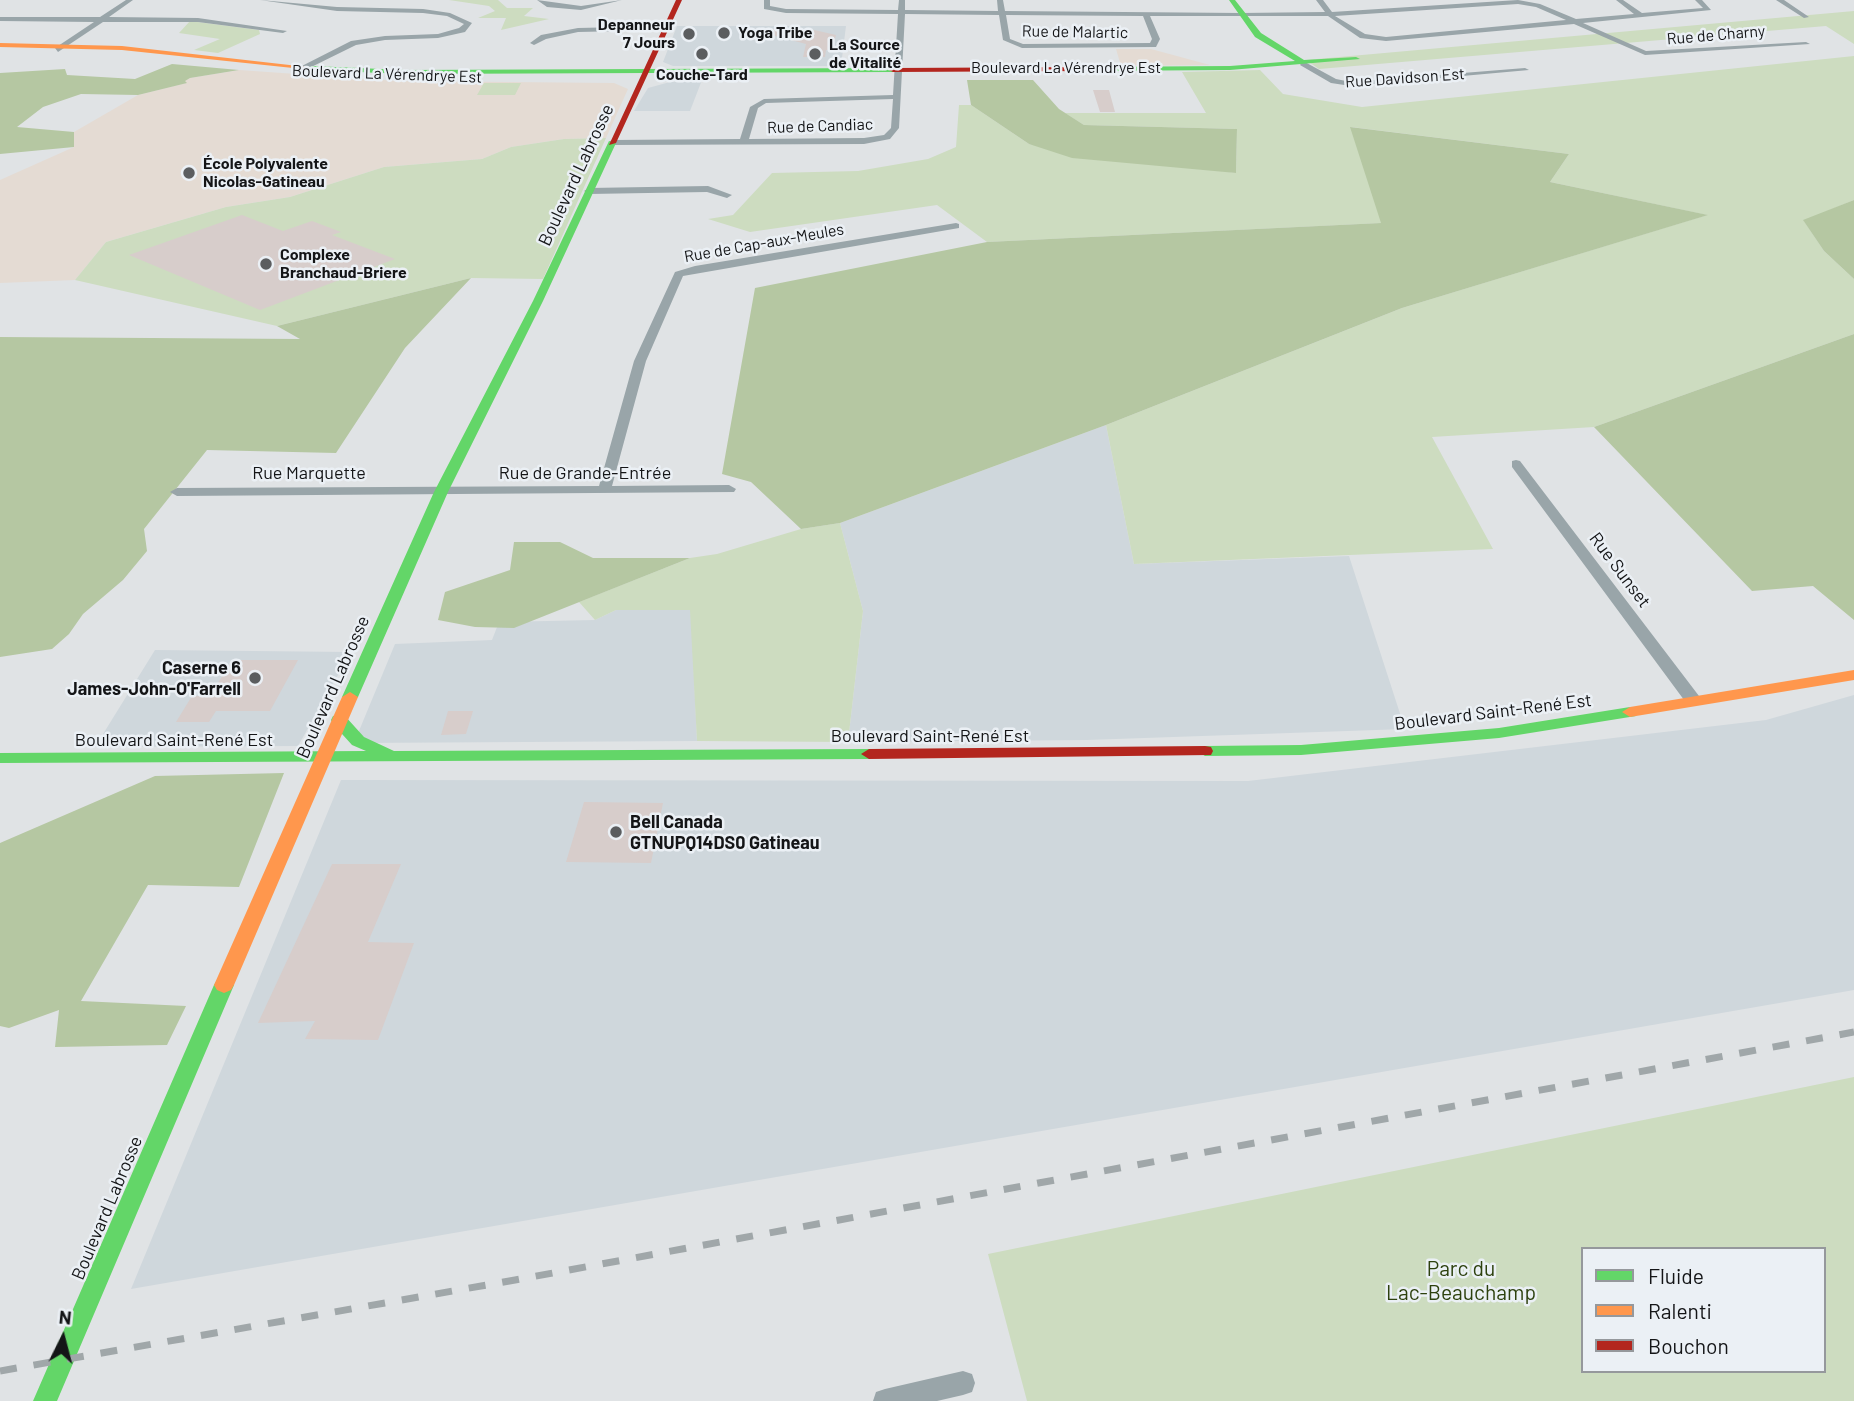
<!DOCTYPE html>
<html>
<head>
<meta charset="utf-8">
<style>
  body { margin:0 }
  #map { position:relative; width:1854px; height:1401px; overflow:hidden; background:#e0e3e5; font-family:Barlow,sans-serif }
  canvas { display:block }
  .legend { position:absolute; left:1581px; top:1247px; width:245px; height:126px; box-sizing:border-box; background:#ebf0f5; border:2px solid #95989c; margin:0; padding:9px 12px; list-style:none; font-size:21px; color:#141517 }
  .legend li { display:flex; align-items:center; gap:14px; height:35px }
  .legend b { width:35px; border:2px solid #95989c }
  .north { position:absolute; left:28px; top:1303px; width:70px; height:70px; -webkit-text-stroke:5px #ebf0f5; paint-order:stroke; rotate:6deg; font-size:19px; font-weight:700; line-height:28px; text-align:center; color:#141517 }
  .north::after { content:''; display:block; margin:auto; width:24px; height:32px; background:#141517; clip-path:polygon(50% 0,100% 100%,50% 72%,0 100%) }
</style>
</head>
<body>
<div id="map">
<canvas width="1854" height="1401"></canvas>
<ul class="legend">
<li><b style="height:9px;background:#63d668"></b>Fluide</li>
<li><b style="height:9px;background:#ff974d"></b>Ralenti</li>
<li><b style="height:9px;background:#b3261e"></b>Bouchon</li>
</ul>
<div class="north">N</div>
</div>
<script>
const ctx = document.querySelector('canvas').getContext('2d');
ctx.lineJoin = 'round';
function fillPath(path, color) { ctx.fillStyle = color; ctx.fill(path, 'evenodd'); }
const poly = rows => new Path2D(rows.map(r => 'M' + r).join(''));
function strokePath(path, color, width, dash) { ctx.strokeStyle = color; ctx.lineWidth = width; ctx.lineCap = dash ? 'butt' : 'round'; ctx.setLineDash(dash || []); ctx.stroke(path); }
function drawText(font, color, halo, rows, align = 'center') {
  ctx.font = font + ' Barlow,sans-serif'; ctx.lineWidth = 5; ctx.setLineDash([]); ctx.textBaseline = 'middle'; ctx.strokeStyle = halo; ctx.fillStyle = color; for (const [text, x, y, turn = 0] of rows) {
    ctx.save(); ctx.translate(x, y); ctx.rotate((+turn || 0) * Math.PI / 180); ctx.textAlign = isNaN(turn) ? turn : align; if (halo) ctx.strokeText(text, 0, 0); ctx.fillText(text, 0, 0); ctx.restore();
  }
}
const built = poly([
  [677,26,846,26,841,66,673,66,663,62],
  [702,80,690,111,634,111,648,88,670,82],
  [1106,425,1134,564,1349,556,1405,729,1087,740,848,742,863,611,840,523],
  [691,609,697,741,354,743,395,644,492,640,499,622,595,620,616,610],
  [155,650,351,652,298,746,95,747],
  [1854,695,1854,990,131,1289,341,780,1248,781,1766,720]
]);
const education = poly([
  [1116,49,1151,49,1210,65,1121,66],
  [239,70,397,81,614,83,628,89,606,138,564,139,511,147,482,159,384,167,290,197,226,207,106,242,75,280,0,283,0,180,74,147,74,132,138,95,186,83,184,81,190,78]
]);
const green = poly([
  [449,0,498,0,507,8,533,8,524,16,549,19,501,30,506,18,478,18,495,11,489,6],
  [1854,11,1854,44,1826,26,1319,69,1306,60],
  [190,21,259,30,260,34,218,53,194,50,220,39,179,33],
  [1854,56,1854,200,1804,221,1824,251,1854,279,1854,334,1594,427,1432,437,1493,549,1134,564,1106,425,1402,308,1707,215,1550,182,1569,154,1351,127,1382,223,987,242,937,205,750,232,708,219,733,215,772,173,858,171,928,159,956,147,959,105,971,105,1029,144,1236,173,1237,129,1084,125,1065,113,1206,113,1182,72,1260,70,1283,94,1362,107],
  [484,83,521,83,515,95,477,95],
  [606,138,543,279,471,278,277,326,75,280,106,242,226,207,290,197,384,167,482,159,511,147,564,139],
  [840,523,863,611,848,742,697,741,690,610,616,610,595,620,579,602,690,558,717,554,801,529],
  [1854,1077,1854,1401,1027,1401,988,1254],
  [1583,1249,1824,1249,1824,1371,1583,1371]
]);
const forest = poly([
  [172,64,239,70,190,78,185,81,187,83,138,95,81,94,43,107,17,127,74,132,74,147,0,154,0,73,65,69,67,75,135,79],
  [967,80,1033,80,1059,109,1084,125,1237,129,1236,173,1072,158,1029,144,971,105],
  [1350,127,1569,154,1550,182,1708,215,1402,308,1106,425,840,523,801,529,751,482,722,474,755,288,987,242,1381,223],
  [1854,200,1854,279,1824,251,1803,220],
  [471,278,405,348,336,453,207,450,144,529,147,551,123,580,83,614,69,634,52,649,0,657,0,337,300,339,277,326],
  [1854,334,1854,620,1813,586,1752,591,1594,427],
  [514,542,560,542,593,558,690,558,514,628,475,627,438,620,445,592,510,570],
  [284,773,239,887,148,885,81,1001,186,1006,167,1045,55,1047,59,1010,9,1028,0,1026,0,843,155,776]
]);
const building = poly([
  [765,29,810,29,836,35,832,50,826,50,825,57,803,57,806,44,764,33],
  [1093,90,1109,90,1115,112,1100,112],
  [242,215,283,231,312,221,341,232,332,235,395,259,260,310,129,255],
  [232,660,298,660,270,711,216,711,209,722,176,722,192,696,210,696],
  [448,711,473,711,466,734,441,735],
  [584,802,663,803,651,863,566,862],
  [332,864,401,864,368,942,414,943,378,1040,305,1039,315,1021,258,1023]
]);
const street = poly([
  [126,0,133,0,109,17,198,18,287,31,283,33,198,22,103,22,58,52,55,48,94,22,0,21,0,17,100,17,126,0],
  [260,0,337,7,423,9,450,13,472,23,465,32,438,38,385,40,356,45,297,74,294,70,351,41,385,36,438,34,459,28,464,24,447,16,423,13,337,11,260,0],
  [537,0,581,6,622,0,581,10,547,7,537,0],
  [764,0,770,0,770,6,786,9,898,10,899,0,905,0,905,10,998,11,997,0,1003,0,1005,11,1241,13,1325,12,1316,0,1323,0,1332,12,1518,0,1540,4,1576,19,1634,14,1616,0,1623,0,1642,13,1703,8,1695,0,1702,0,1711,10,1583,23,1646,51,1806,42,1810,44,1645,55,1574,24,1386,41,1360,38,1328,16,1150,16,1160,39,1156,47,1022,48,1003,40,999,15,905,14,899,128,890,139,864,144,610,145,610,141,613,140,740,139,750,107,764,99,893,95,898,14,786,13,764,9,764,0],
  [1518,4,1536,7,1566,20,1386,37,1365,34,1335,16,1518,4],
  [1006,15,1143,16,1152,39,1150,43,1023,44,1010,39,1006,15],
  [893,99,891,128,884,135,864,138,749,139,758,108,766,103,893,99],
  [1776,0,1784,0,1809,17,1804,18,1776,0],
  [666,26,669,30,578,32,546,39,534,45,530,43,541,35,578,28,666,26],
  [1303,61,1336,79,1351,82,1525,68,1529,70,1351,86,1331,83,1300,65,1303,61],
  [708,186,732,195,727,198,707,192,589,194,584,191,589,188,708,186],
  [956,223,959,224,959,228,683,276,646,361,612,486,729,485,736,489,734,492,177,496,170,492,177,488,599,486,634,361,675,272,695,266,956,223],
  [1516,460,1520,461,1699,696,1701,700,1699,704,1687,704,1512,467,1512,461,1516,460],
  [963,1371,972,1374,975,1383,972,1392,963,1395,937,1401,873,1401,876,1392,885,1389,963,1371]
]);
const fast = poly([
  [1229,0,1235,0,1261,33,1304,60,1356,57,1360,59,1230,70,1089,71,1085,69,1089,67,1230,66,1295,61,1255,37,1229,0],
  [312,66,405,70,893,68,897,70,893,72,405,74,309,70,312,66],
  [609,141,616,143,543,301,448,492,358,697,350,702,344,700,342,697,434,492,533,301,609,141],
  [1630,707,1636,708,1638,712,1636,716,1499,738,1301,755,1205,756,1197,751,1205,746,1301,745,1499,728,1630,707],
  [339,715,345,716,364,737,394,751,869,749,877,754,869,759,0,763,0,753,366,751,352,745,333,724,331,720,333,716,339,715],
  [224,977,231,980,234,985,57,1401,33,1401,214,985,217,980,224,977]
]);
const slow = poly([
  [0,43,122,46,316,68,312,70,122,50,0,47,0,43],
  [1854,670,1854,680,1630,717,1622,712,1630,707,1854,670],
  [350,692,358,697,234,985,231,990,224,993,217,990,214,985,342,697,350,692]
]);
const jam = poly([
  [676,0,682,0,616,143,609,145,676,0],
  [1089,67,1092,71,893,72,889,70,893,68,1089,67],
  [1205,746,1211,747,1213,751,1211,755,869,759,861,754,869,749,1205,746]
]);
const rail = poly([
  [0,1371,515,1280,1854,1032]
]);
const markers = [
  [724,33,7,"#5b5d5f"],
  [689,34,7,"#5b5d5f"],
  [702,54,7,"#5b5d5f"],
  [815,54,7,"#5b5d5f"],
  [189,173,7,"#5b5d5f"],
  [266,264,7,"#5b5d5f"],
  [255,678,7,"#5b5d5f"],
  [616,832,7,"#5b5d5f"]
];
const farPoinames = [
  ["Depanneur",675,25,"right"],
  ["7 Jours",675,43,"right"],
  ["Yoga Tribe",738,33],
  ["La Source",829,45],
  ["de Vitalité",829,63],
  ["Couche-Tard",702,75,"center"],
  ["École Polyvalente",203,164],
  ["Nicolas-Gatineau",203,182],
  ["Complexe",280,255],
  ["Branchaud-Briere",280,273]
];
const farStreetnames = [
  ["Rue de Malartic",1075,32,1],
  ["Rue de Charny",1716,35,-5],
  ["Boulevard La Vérendrye Est",1066,68],
  ["Boulevard La Vérendrye Est",387,74,2],
  ["Rue Davidson Est",1405,78,-4],
  ["Rue de Candiac",820,126,-2],
  ["Rue de Cap-aux-Meules",764,243,-10]
];
const streetNames = [
  ["Boulevard Labrosse",576,175,-65],
  ["Rue Marquette",309,473],
  ["Rue de Grande-Entrée",585,473],
  ["Rue Sunset",1620,570,53],
  ["Boulevard Labrosse",333,687,-66],
  ["Boulevard Saint-René Est",1493,712,-7],
  ["Boulevard Saint-René Est",930,736],
  ["Boulevard Saint-René Est",174,740],
  ["Boulevard Labrosse",107,1208,-67]
];
const poiNames = [
  ["Caserne 6",241,668],
  ["James-John-O'Farrell",241,689],
  ["Bell Canada",630,822,"left"],
  ["GTNUPQ14DS0 Gatineau",630,843,"left"]
];
const nearParknames = [
  ["Parc du",1461,1269],
  ["Lac-Beauchamp",1461,1293]
];
fillPath(built, '#cfd7dc');
fillPath(education, '#e4dbd3');
fillPath(green, '#cddcc0');
fillPath(forest, '#b5c7a2');
fillPath(building, '#d7cdcb');
fillPath(street, '#99a5a9');
fillPath(fast, '#63d668');
fillPath(slow, '#ff974d');
fillPath(jam, '#b3261e');
strokePath(rail, '#a0a7a9', 7, [17, 17]);
for (const [x, y, r, color] of markers) { const dot = new Path2D(); dot.arc(x, y, r, 0, 2 * Math.PI); ctx.fillStyle = color; ctx.fill(dot); strokePath(dot, '#ebf0f5', 2.5); }
drawText('bold 16px', '#141517', '#ebf0f5', farPoinames, 'left');
drawText('16px', '#141517', '#ebf0f5', farStreetnames);
drawText('18px', '#141517', '#ebf0f5', streetNames);
drawText('bold 18px', '#141517', '#ebf0f5', poiNames, 'right');
drawText('21px', '#2d410e', '#ebf0f5', nearParknames);
</script>
</body>
</html>
